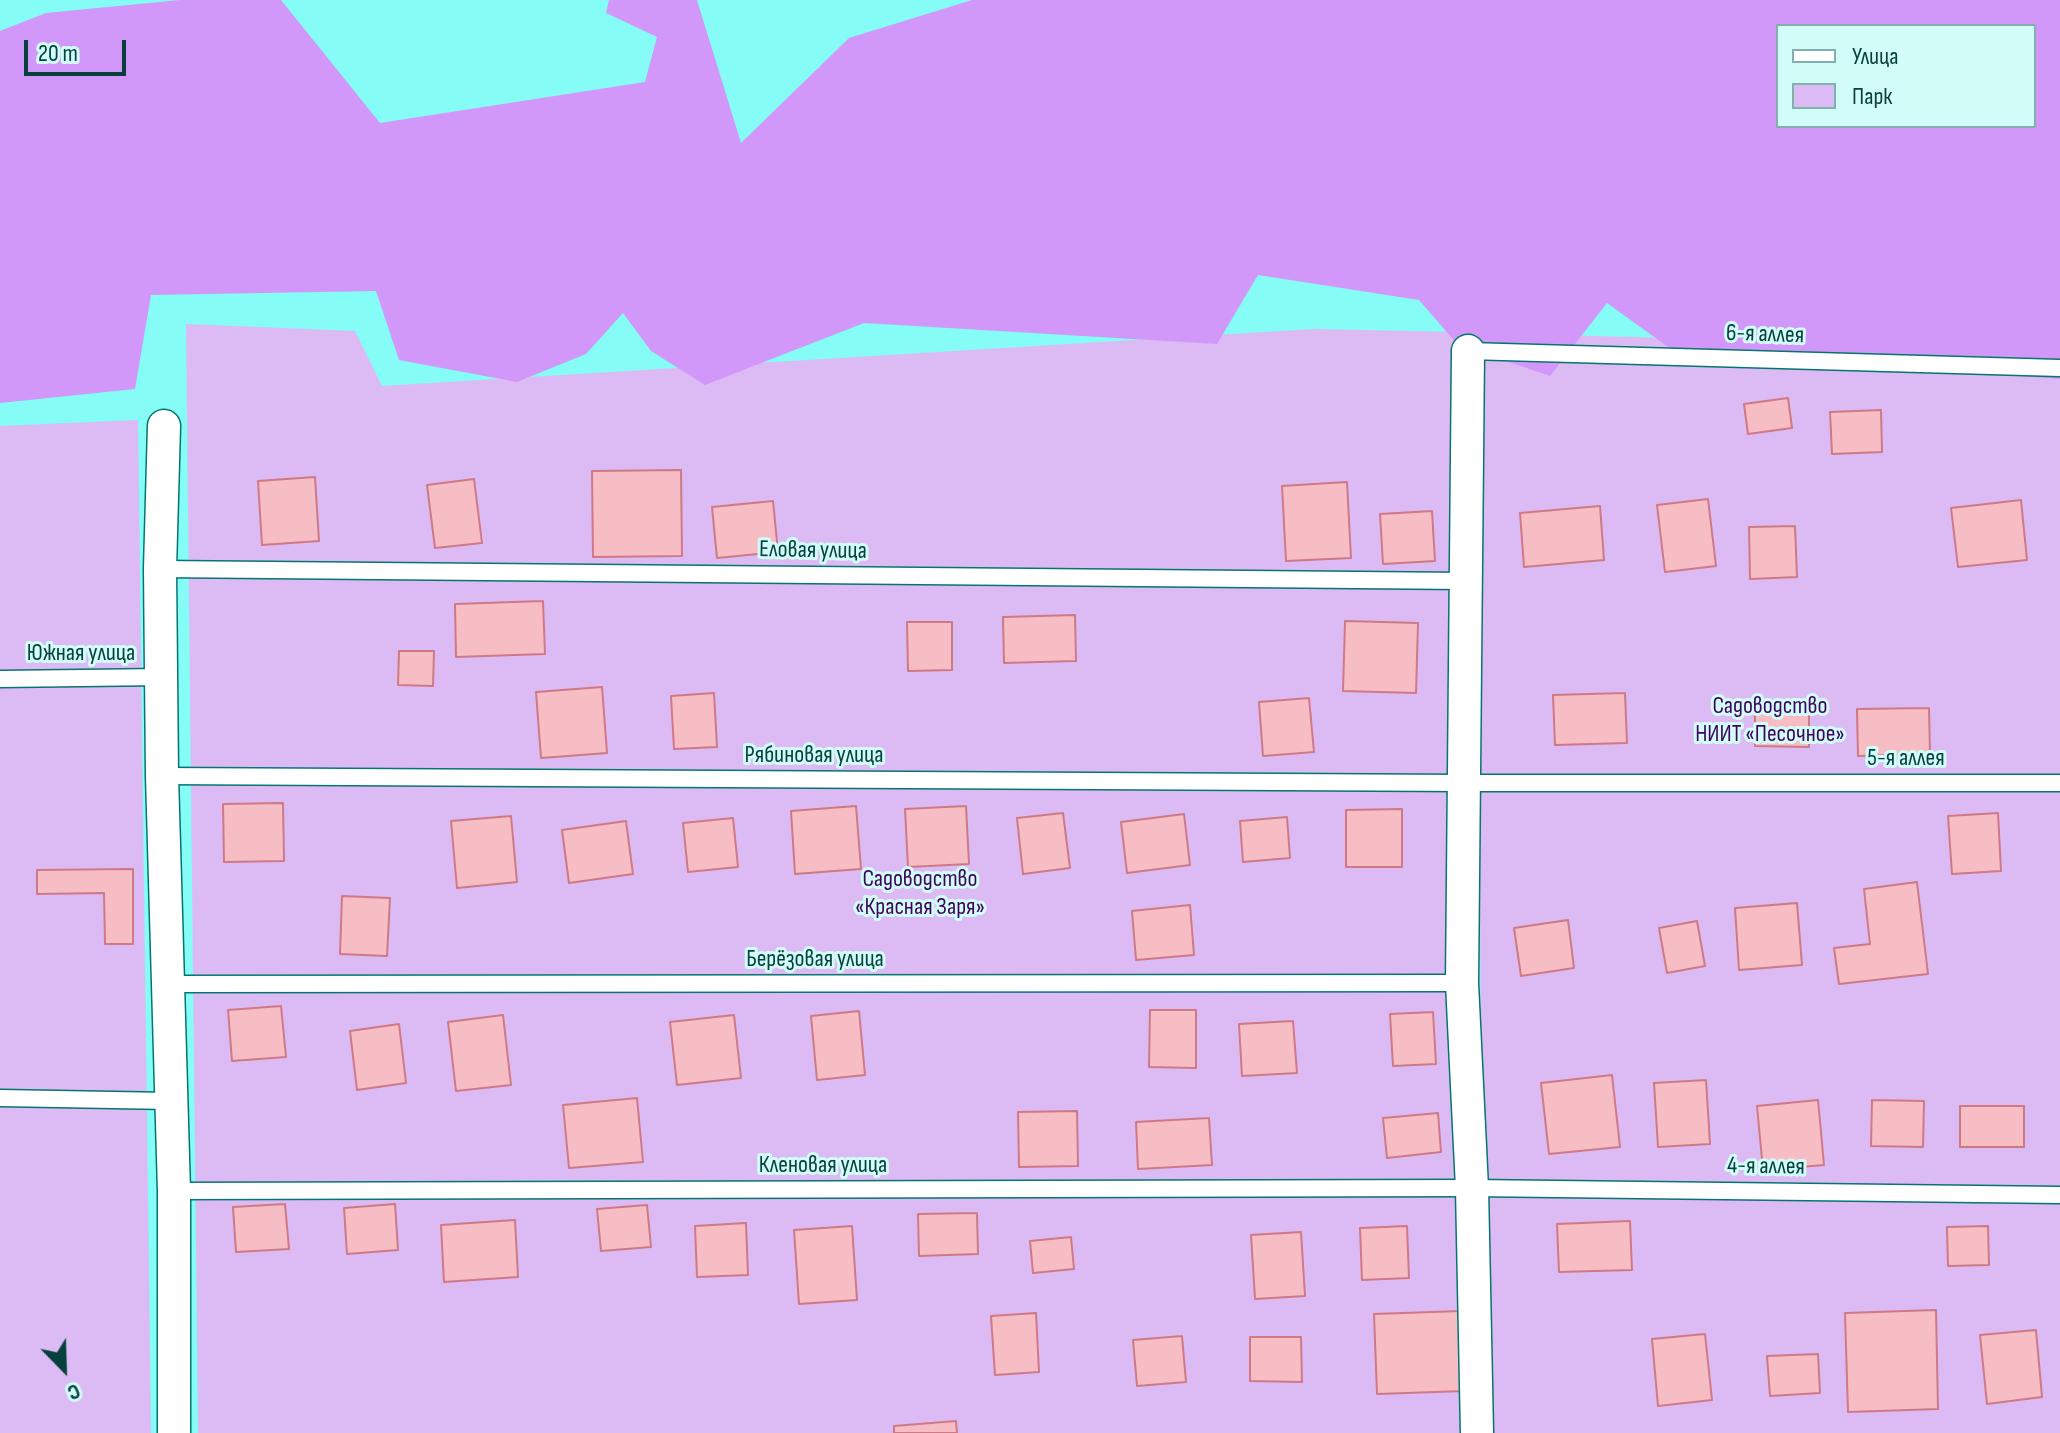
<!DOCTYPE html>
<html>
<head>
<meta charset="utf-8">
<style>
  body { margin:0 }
  #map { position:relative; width:2060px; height:1433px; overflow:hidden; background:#85fcf5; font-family:"Sofia Sans Condensed",sans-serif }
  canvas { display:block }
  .legend { position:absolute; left:1776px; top:24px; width:260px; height:104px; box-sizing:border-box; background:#d2fcf8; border:2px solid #81b1ae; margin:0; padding:10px 14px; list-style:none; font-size:24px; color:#08403e }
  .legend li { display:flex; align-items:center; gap:16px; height:40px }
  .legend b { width:40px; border:2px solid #81b1ae }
  .north { position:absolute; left:24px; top:1329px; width:80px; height:80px; -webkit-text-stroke:6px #d2fcf8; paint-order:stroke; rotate:157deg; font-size:22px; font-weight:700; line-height:32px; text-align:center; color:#08403e }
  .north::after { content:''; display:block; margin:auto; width:28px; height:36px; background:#08403e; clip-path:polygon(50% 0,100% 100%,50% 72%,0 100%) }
  .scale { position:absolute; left:24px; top:40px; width:102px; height:36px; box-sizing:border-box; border:4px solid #08403e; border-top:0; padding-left:10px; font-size:24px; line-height:28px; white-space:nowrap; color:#08403e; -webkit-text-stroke:6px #d2fcf8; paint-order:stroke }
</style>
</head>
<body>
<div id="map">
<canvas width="2060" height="1433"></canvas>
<ul class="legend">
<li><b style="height:10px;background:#fff"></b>Улица</li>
<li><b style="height:22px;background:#dcbbf4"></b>Парк</li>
</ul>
<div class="north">С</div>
<div class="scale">20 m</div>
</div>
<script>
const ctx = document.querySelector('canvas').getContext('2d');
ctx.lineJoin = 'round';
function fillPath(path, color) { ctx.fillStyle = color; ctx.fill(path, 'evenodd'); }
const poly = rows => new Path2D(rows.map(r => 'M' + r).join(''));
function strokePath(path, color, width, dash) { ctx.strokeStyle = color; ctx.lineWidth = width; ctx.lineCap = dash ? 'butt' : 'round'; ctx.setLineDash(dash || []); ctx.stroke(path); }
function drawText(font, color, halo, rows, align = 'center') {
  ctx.font = font + ' "Sofia Sans Condensed",sans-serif'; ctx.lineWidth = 6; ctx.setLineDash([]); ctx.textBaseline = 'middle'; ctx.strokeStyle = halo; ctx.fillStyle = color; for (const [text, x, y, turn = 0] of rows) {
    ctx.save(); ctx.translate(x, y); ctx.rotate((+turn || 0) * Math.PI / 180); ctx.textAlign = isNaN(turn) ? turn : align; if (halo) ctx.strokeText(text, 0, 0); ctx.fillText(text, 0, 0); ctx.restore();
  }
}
const green = poly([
  [186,324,355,331,382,386,1314,329,1459,332,1464,1433,198,1433],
  [1478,333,2060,348,2060,1433,1482,1433],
  [138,420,151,1433,0,1433,0,426]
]);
const forest = poly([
  [180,0,281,0,380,123,645,82,657,37,606,13,609,0,697,0,741,143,849,38,972,0,2060,0,2060,379,1675,352,1607,303,1550,376,1458,345,1419,300,1258,275,1217,344,864,323,705,385,651,351,623,313,586,354,517,382,399,360,376,291,151,295,135,389,0,403,0,31,46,13],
  [1778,26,2034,26,2034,126,1778,126]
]);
const building = poly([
  [1788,398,1792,428,1748,434,1744,404,1788,398],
  [1881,410,1882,452,1832,454,1830,412,1881,410],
  [681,470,682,556,593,557,592,471,681,470],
  [315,477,319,541,262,545,258,481,315,477],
  [474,479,482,543,435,548,427,485,474,479],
  [1347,482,1351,558,1286,561,1282,486,1347,482],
  [1708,499,1716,566,1665,572,1657,505,1708,499],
  [2021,500,2027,560,1958,567,1951,508,2021,500],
  [773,501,778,552,717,558,712,507,773,501],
  [1600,506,1604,560,1524,567,1520,513,1600,506],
  [1432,511,1435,561,1383,564,1380,514,1432,511],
  [1795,526,1797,577,1750,579,1749,527,1795,526],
  [543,601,545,654,456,657,455,604,543,601],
  [1075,615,1076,661,1004,663,1003,617,1075,615],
  [1345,621,1418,623,1416,693,1343,691,1345,621],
  [907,622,952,622,952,670,908,671,907,622],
  [399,651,434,651,433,686,398,685,399,651],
  [602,687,607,753,541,758,536,692,602,687],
  [714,693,717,747,674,749,671,696,714,693],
  [1625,693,1627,743,1555,745,1553,695,1625,693],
  [1309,698,1314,752,1263,756,1259,702,1309,698],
  [1755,701,1809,701,1809,747,1755,746,1755,701],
  [1929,708,1930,754,1858,756,1857,709,1929,708],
  [283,803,284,861,224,862,223,804,283,803],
  [856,806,861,869,795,874,791,811,856,806],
  [966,806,969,864,908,867,905,809,966,806],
  [1402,809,1402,867,1346,867,1346,810,1402,809],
  [1063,813,1070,868,1023,874,1017,818,1063,813],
  [1998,813,2001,871,1952,874,1948,816,1998,813],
  [1184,814,1190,865,1127,873,1121,822,1184,814],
  [511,816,517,882,457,888,451,821,511,816],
  [1287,817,1290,858,1243,862,1240,821,1287,817],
  [733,818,738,867,688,872,683,823,733,818],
  [626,821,633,874,569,883,562,830,626,821],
  [133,869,133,944,105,944,104,893,37,894,37,870,133,869],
  [1917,882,1928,974,1839,984,1834,948,1870,944,1864,889,1917,882],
  [342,896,390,898,387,956,340,954,342,896],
  [1797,903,1802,965,1739,970,1735,908,1797,903],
  [1190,905,1194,955,1136,960,1132,911,1190,905],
  [1568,920,1574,968,1521,976,1514,928,1568,920],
  [1697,921,1705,966,1667,973,1659,928,1697,921],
  [281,1006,286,1057,232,1061,228,1010,281,1006],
  [1150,1010,1196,1010,1196,1068,1149,1067,1150,1010],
  [859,1011,865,1075,817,1080,811,1016,859,1011],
  [1433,1012,1436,1064,1393,1066,1390,1014,1433,1012],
  [503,1015,511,1085,456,1091,448,1022,503,1015],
  [734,1015,741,1078,677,1085,670,1022,734,1015],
  [1293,1021,1297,1073,1242,1076,1239,1024,1293,1021],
  [399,1024,406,1083,357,1090,350,1031,399,1024],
  [1612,1075,1620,1147,1549,1154,1541,1083,1612,1075],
  [1706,1080,1710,1144,1658,1147,1654,1083,1706,1080],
  [637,1098,643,1162,569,1168,563,1105,637,1098],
  [1818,1100,1824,1165,1763,1170,1757,1106,1818,1100],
  [1872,1100,1924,1101,1923,1147,1871,1146,1872,1100],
  [1960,1106,2024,1106,2024,1147,1960,1147,1960,1106],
  [1077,1111,1078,1166,1019,1167,1018,1112,1077,1111],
  [1438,1113,1441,1152,1387,1158,1383,1118,1438,1113],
  [1209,1118,1212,1165,1138,1169,1136,1122,1209,1118],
  [285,1204,289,1249,236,1252,233,1207,285,1204],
  [395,1204,398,1250,347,1254,344,1208,395,1204],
  [647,1205,651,1247,601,1251,597,1209,647,1205],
  [977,1213,978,1254,919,1256,918,1214,977,1213],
  [515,1220,518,1277,444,1282,441,1225,515,1220],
  [1630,1221,1632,1270,1559,1272,1557,1224,1630,1221],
  [746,1223,748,1275,697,1277,695,1226,746,1223],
  [852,1226,857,1300,799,1304,794,1230,852,1226],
  [1407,1226,1409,1278,1362,1280,1360,1228,1407,1226],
  [1988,1226,1989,1265,1948,1266,1947,1227,1988,1226],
  [1301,1232,1305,1296,1255,1299,1251,1235,1301,1232],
  [1071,1237,1074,1269,1033,1273,1030,1241,1071,1237],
  [1936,1310,1938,1409,1848,1412,1845,1313,1936,1310],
  [1461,1311,1464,1391,1377,1394,1374,1314,1461,1311],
  [1036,1313,1039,1372,995,1375,991,1316,1036,1313],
  [2036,1330,2042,1397,1987,1404,1980,1335,2036,1330],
  [1705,1334,1712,1400,1658,1406,1652,1339,1705,1334],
  [1182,1336,1186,1382,1137,1386,1133,1340,1182,1336],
  [1250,1337,1301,1337,1302,1382,1250,1381,1250,1337],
  [1818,1354,1820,1393,1770,1396,1767,1356,1818,1354],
  [956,1421,957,1433,894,1433,894,1426,956,1421]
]);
const service = poly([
  [1468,351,2060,368],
  [160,569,1465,581],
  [0,679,163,677],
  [162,776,1465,783,2060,783],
  [167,984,1462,983],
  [0,1098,170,1101],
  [174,1191,1472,1188,2060,1195]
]);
const minor = poly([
  [1468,351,1462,983,1472,1188,1477,1433],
  [164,426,160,569,162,776,174,1191,174,1433]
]);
const streetNames = [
  ["6-я аллея",1765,335,2],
  ["Еловая улица",813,551,1],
  ["Южная улица",81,654],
  ["Рябиновая улица",814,756],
  ["5-я аллея",1906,759],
  ["Берёзовая улица",815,960],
  ["Кленовая улица",823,1166],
  ["4-я аллея",1766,1167,1]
];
const parkNames = [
  ["Садоводство",1770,707],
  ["НИИТ «Песочное»",1770,735],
  ["Садоводство",920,880],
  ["«Красная Заря»",920,908]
];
fillPath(green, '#dcbbf4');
fillPath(forest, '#d298f9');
fillPath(building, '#f6bec4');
strokePath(building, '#cf7986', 2);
strokePath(service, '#047571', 19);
strokePath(minor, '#047571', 35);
strokePath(service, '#fff', 16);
strokePath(minor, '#fff', 32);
drawText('24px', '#08403e', '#d2fcf8', streetNames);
drawText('24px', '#40035c', '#d2fcf8', parkNames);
</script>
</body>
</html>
